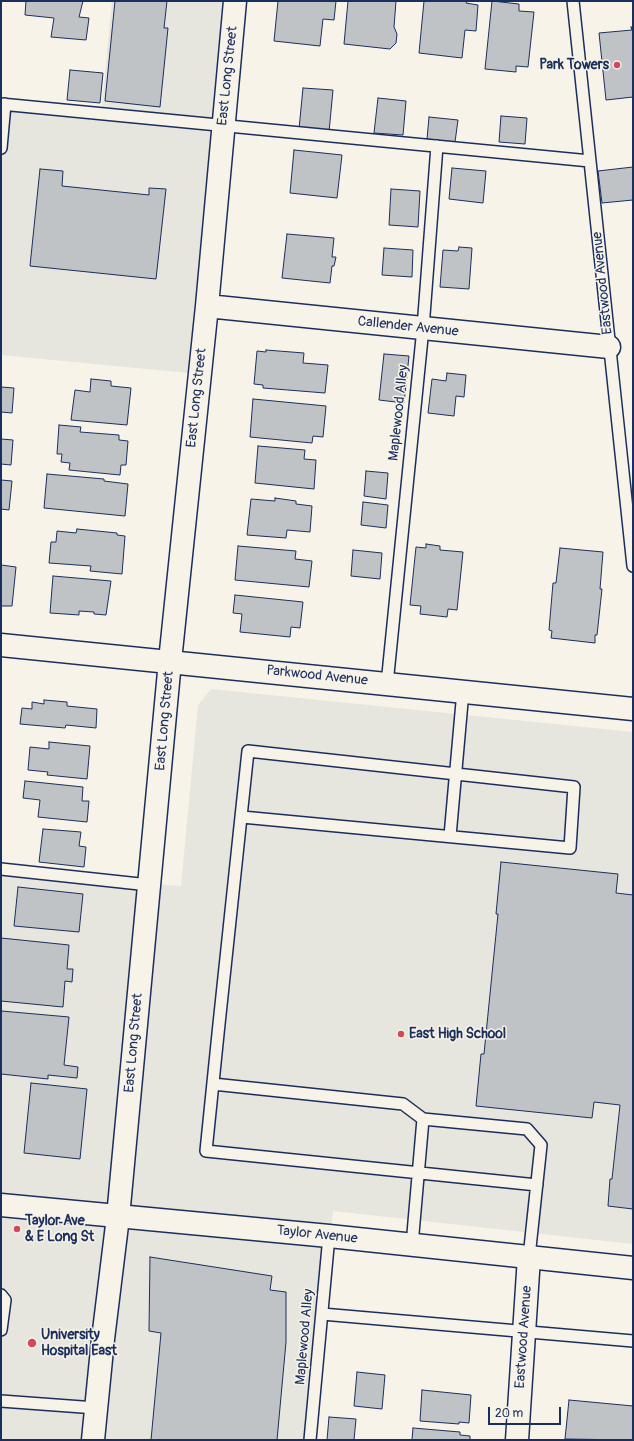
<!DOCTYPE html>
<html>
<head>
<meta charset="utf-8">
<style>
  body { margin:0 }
  #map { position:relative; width:634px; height:1441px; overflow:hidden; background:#f7f3e8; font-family:Pangolin,sans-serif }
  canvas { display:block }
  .frame { position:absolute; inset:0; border:2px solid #1b2f5e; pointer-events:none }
  .scale { position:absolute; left:488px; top:1407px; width:73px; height:18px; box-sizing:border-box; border:2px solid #1b2f5e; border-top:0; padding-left:5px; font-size:12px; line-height:14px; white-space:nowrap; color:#1b2f5e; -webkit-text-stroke:3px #f7f3e8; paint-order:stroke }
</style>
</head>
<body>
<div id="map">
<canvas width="634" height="1441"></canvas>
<div class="frame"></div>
<div class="scale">20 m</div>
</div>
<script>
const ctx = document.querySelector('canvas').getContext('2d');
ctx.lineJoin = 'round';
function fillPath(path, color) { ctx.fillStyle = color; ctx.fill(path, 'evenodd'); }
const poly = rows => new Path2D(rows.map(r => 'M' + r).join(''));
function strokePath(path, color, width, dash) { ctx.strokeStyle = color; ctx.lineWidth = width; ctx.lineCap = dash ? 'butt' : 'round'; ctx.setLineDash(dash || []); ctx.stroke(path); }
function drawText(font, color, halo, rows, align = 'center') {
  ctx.font = font + ' Pangolin,sans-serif'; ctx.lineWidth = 3; ctx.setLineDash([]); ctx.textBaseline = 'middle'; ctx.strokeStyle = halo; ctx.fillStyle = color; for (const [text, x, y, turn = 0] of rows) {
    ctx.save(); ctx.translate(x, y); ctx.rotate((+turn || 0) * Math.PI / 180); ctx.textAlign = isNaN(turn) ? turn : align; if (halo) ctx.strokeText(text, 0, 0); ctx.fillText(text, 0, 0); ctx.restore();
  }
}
const built = poly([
  [112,1,233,1,199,374,1,355,1,130,3,109,101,116],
  [211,689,633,732,633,1244,333,1211,309,1440,1,1440,1,874,181,886,198,705]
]);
const building = poly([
  [26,1,83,1,79,17,89,18,86,40,51,37,54,18,25,15,26,1],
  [115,1,167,1,164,28,168,28,160,107,105,101,115,1],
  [278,1,336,1,334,20,323,19,320,46,274,41,278,1],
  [348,1,396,1,394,27,397,34,396,43,390,49,344,44,348,1],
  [424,1,467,1,466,3,478,5,476,31,465,30,462,58,419,53,424,1],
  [492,1,519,4,519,11,534,12,528,67,516,66,516,72,485,69,492,1],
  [631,27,633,27,633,97,606,100,599,33,632,30,631,27],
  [70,70,103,73,100,103,67,100,70,70],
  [303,88,333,90,329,132,299,129,303,88],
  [378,98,406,101,403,135,374,133,378,98],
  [501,116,527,118,525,144,499,142,501,116],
  [429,117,458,120,455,142,427,139,429,117],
  [294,150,342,155,337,198,290,193,294,150],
  [633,167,633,200,602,203,598,171,633,167],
  [452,168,486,171,483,203,449,199,452,168],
  [40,169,63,171,62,186,149,195,149,188,166,189,156,279,30,266,40,169],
  [391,189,420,191,418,227,389,225,391,189],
  [287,234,334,238,332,257,336,257,334,266,332,266,330,283,282,278,287,234],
  [459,247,472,248,469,289,440,287,443,250,458,251,459,247],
  [384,248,413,250,412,277,382,275,384,248],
  [266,350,304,353,303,363,328,365,325,393,263,388,263,385,254,384,257,351,266,352,266,350],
  [384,354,409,356,404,403,379,400,384,354],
  [447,373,466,375,464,397,456,396,454,416,428,413,432,379,446,381,447,373],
  [91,379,111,381,111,386,131,388,127,425,71,420,75,390,90,392,91,379],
  [1,387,14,388,12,413,1,412,1,387],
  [253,399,326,406,323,437,313,436,312,443,250,437,253,399],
  [59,425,81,427,80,432,119,435,119,440,128,441,126,465,121,465,120,475,69,470,70,463,61,462,62,454,57,454,59,425],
  [1,439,13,440,11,465,1,464,1,439],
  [258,446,305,450,304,459,316,460,314,489,255,483,258,446],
  [366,471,388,473,386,499,364,496,366,471],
  [47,474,104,479,104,481,128,484,125,516,44,508,47,474],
  [1,480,12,481,9,510,1,509,1,480],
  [275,498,296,501,296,504,312,506,310,532,287,530,286,538,247,535,251,499,275,501,275,498],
  [363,502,388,505,386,528,361,525,363,502],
  [77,529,117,533,117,535,125,536,122,574,90,571,91,566,49,563,51,542,56,542,57,531,76,533,77,529],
  [426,544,440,546,440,550,463,552,457,610,448,609,447,617,420,614,421,606,410,605,416,547,426,548,426,544],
  [238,546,296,551,295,559,312,561,309,587,235,580,238,546],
  [560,548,603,552,600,589,602,589,597,635,595,635,595,643,551,638,552,631,549,630,553,583,556,583,560,548],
  [353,550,382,553,380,579,351,576,353,550],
  [1,565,16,567,12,606,1,606,1,565],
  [53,576,111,581,106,615,94,614,94,612,79,611,79,615,50,613,53,576],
  [235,595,303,602,300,628,291,627,290,637,240,632,242,614,233,613,235,595],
  [44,700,67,702,67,706,97,709,96,728,66,725,65,728,20,724,22,708,32,709,32,702,44,704,44,700],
  [49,742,90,746,87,779,47,775,48,772,28,770,30,747,49,749,49,742],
  [25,781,83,787,82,801,89,801,87,822,38,817,40,800,23,798,25,781],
  [43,829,81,832,79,846,86,847,84,867,39,862,43,829],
  [501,862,618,874,616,893,633,895,633,1209,608,1206,610,1179,612,1179,620,1105,594,1102,592,1118,476,1106,481,1054,484,1054,498,914,496,914,501,862],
  [18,887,83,894,79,932,14,926,18,887],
  [1,938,69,945,67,969,73,969,72,982,65,981,63,1007,1,1001,1,938],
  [1,1011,69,1017,64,1065,78,1067,77,1078,48,1075,48,1079,1,1074,1,1011],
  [31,1083,87,1089,80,1159,24,1153,31,1083],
  [150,1257,272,1276,270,1290,286,1292,286,1342,277,1440,151,1440,161,1333,149,1331,150,1257],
  [357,1372,385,1375,382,1409,354,1406,357,1372],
  [422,1390,471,1395,469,1423,459,1422,459,1424,420,1421,422,1390],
  [569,1400,633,1406,633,1440,565,1439,569,1400],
  [329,1417,356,1419,354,1440,327,1440,329,1417],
  [413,1428,460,1432,460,1435,470,1436,470,1440,412,1440,413,1428]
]);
const service = poly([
  [573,1,633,566],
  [1,104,590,161],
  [1,148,5,104],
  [387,684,423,328,437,146],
  [242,817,570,848,574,787,248,751,219,1024,206,1151,537,1185],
  [450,836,463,691],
  [1,869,149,885],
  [213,1084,403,1104,423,1119,527,1129,541,1145,529,1257],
  [412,1245,423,1119],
  [1,1295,5,1300,1,1330],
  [322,1314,633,1341],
  [1,1401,96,1408],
  [310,1440,329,1236]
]);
const minor = poly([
  [207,306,609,347],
  [1,645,633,709],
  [93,1440,103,1339,118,1217,170,661,207,306,235,1],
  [517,1440,529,1257]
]);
const secondary = poly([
  [1,1205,329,1236,633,1268]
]);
const markers = [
  [617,65,4,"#d1495b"],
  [401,1034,4,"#d1495b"],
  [17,1229,4,"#d1495b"],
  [32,1343,5,"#d1495b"]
];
const poiNames = [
  ["Park Towers",609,65,"right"],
  ["East High School",409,1034],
  ["Taylor Ave",25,1221],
  ["& E Long St",25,1237],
  ["University",41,1335],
  ["Hospital East",41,1351]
];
const streetNames = [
  ["East Long Street",228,76,-84],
  ["Eastwood Avenue",603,283,-96],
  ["Callender Avenue",408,327,6],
  ["East Long Street",197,398,-84],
  ["Maplewood Alley",399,413,-84],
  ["Parkwood Avenue",317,676,6],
  ["East Long Street",165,721,-85],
  ["East Long Street",134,1043,-85],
  ["Taylor Avenue",317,1235,6],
  ["Maplewood Alley",305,1337,-85],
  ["Eastwood Avenue",524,1337,-86]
];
fillPath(built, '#e6e5de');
fillPath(building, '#c0c3c5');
strokePath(building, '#1b2f5e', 1);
strokePath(service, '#1b2f5e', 14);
strokePath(minor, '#1b2f5e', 25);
strokePath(secondary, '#1b2f5e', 25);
strokePath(service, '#f7f3e8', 11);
strokePath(minor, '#f7f3e8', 22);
strokePath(secondary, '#f7f3e8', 22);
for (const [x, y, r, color] of markers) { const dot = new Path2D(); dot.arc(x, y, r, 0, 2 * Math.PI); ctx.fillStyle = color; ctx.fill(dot); strokePath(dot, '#f7f3e8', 1.5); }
drawText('bold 14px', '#1b2f5e', '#f7f3e8', poiNames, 'left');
drawText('14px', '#1b2f5e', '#f7f3e8', streetNames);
</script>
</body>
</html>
